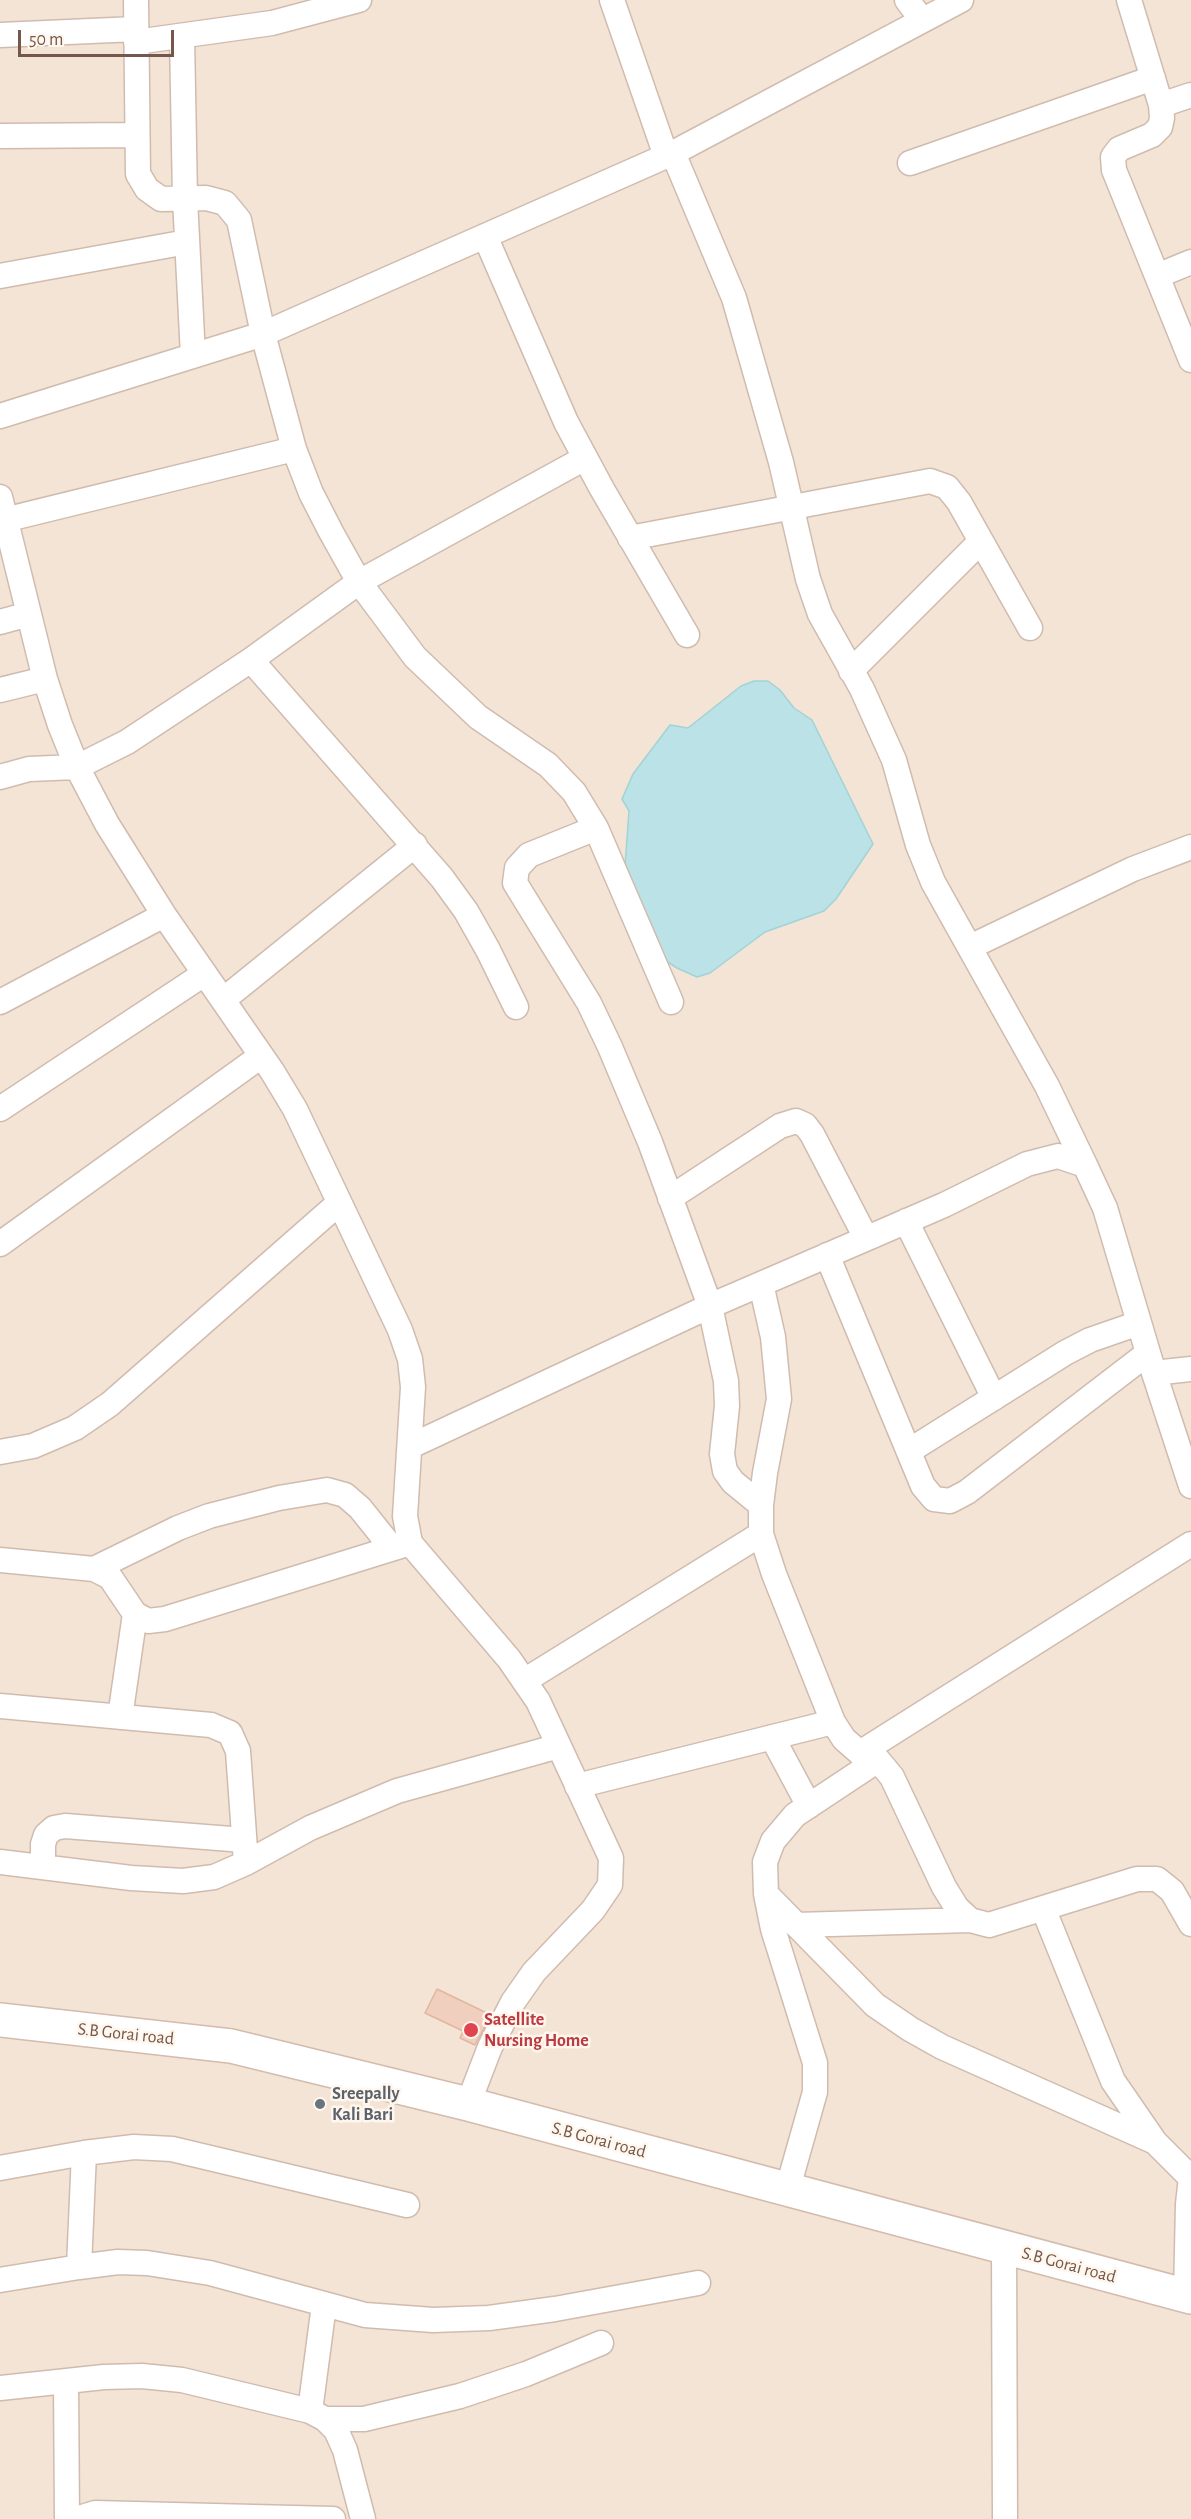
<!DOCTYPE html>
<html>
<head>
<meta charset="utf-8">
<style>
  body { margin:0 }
  #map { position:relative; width:1191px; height:2519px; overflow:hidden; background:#fcf2e7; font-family:"Alegreya Sans",sans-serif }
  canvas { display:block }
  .scale { position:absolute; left:18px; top:30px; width:156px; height:27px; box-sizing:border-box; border:3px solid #75584b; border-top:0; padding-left:8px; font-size:18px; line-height:21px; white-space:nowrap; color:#75584b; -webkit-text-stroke:4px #fff7ed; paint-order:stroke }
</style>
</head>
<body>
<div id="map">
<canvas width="1191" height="2519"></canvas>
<div class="scale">50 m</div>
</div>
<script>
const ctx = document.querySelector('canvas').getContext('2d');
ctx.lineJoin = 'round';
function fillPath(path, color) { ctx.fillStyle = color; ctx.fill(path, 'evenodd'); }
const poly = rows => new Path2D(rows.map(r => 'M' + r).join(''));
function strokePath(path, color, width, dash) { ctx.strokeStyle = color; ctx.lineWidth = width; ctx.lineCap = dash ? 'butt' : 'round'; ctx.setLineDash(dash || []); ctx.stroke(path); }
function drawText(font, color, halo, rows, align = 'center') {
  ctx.font = font + ' "Alegreya Sans",sans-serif'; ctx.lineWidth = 5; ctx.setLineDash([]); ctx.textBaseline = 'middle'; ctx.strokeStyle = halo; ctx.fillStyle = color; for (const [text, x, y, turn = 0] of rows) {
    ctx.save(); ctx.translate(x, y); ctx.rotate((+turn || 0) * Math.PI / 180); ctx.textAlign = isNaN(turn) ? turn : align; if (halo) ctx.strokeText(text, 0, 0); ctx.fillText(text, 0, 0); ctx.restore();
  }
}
const residential = poly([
  [0,0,1191,0,1191,2519,0,2519]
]);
const water = poly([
  [754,681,768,681,780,690,794,708,812,720,873,844,836,899,824,911,765,932,710,973,697,977,677,968,657,955,625,866,629,811,622,799,633,774,670,725,688,728,741,686,754,681]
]);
const building = poly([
  [437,1989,491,2015,475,2045,460,2038,463,2031,425,2013,437,1989]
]);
const street = poly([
  [136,0,138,174,147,189,161,199,206,198,225,203,239,220,263,334,294,449,311,493,331,532,359,582,415,657,478,717,548,765,574,792,596,828,671,1002],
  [612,0,666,156],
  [907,0,922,20],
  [1129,0,1161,105,1162,118,1160,127,1152,135,1119,149,1113,157,1114,170,1191,360],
  [0,35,136,29],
  [182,36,185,199,193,356],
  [136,42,272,23,359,0],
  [1161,105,1191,95],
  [0,136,136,135],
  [673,153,734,298,781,462,808,579,820,614,862,689,894,760,918,845,933,882,1047,1086,1085,1165],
  [910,163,1153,78],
  [485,236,566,422,602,489,687,635],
  [0,276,187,242],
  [1157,276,1191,262],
  [0,416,263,334,673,153,961,0],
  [0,497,45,679,60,725,77,767,107,824,164,915,272,1071,295,1109,400,1330,410,1359,413,1387,405,1516,410,1543,509,1659,538,1701,611,1858,610,1885,593,1910,534,1972,513,2002,490,2047,468,2104],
  [0,521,294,449],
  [630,538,930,481,947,487,959,502,1030,628],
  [0,622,29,614],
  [251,660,442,878,466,911,488,950,516,1007],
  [851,671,981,541],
  [0,690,45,679],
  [0,777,29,769,77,767,127,742,251,660,359,582,585,458],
  [596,828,529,855,517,868,515,883,589,1003,610,1047,650,1142,710,1306,726,1381,727,1406,722,1454,725,1471,733,1482,761,1505],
  [970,947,1133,869,1191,847],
  [223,1000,415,845],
  [0,1002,164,915],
  [0,1109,204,974],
  [670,1198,780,1126,796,1121,805,1125,812,1134,866,1238],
  [906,1221,994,1398],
  [0,1244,261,1056],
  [827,1255,923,1486,934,1499,950,1501,967,1492,1148,1353],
  [761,1284,773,1337,779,1399,765,1473,761,1505,761,1534,774,1574,833,1722,844,1739,860,1753,878,1760,892,1777,944,1887,957,1908,970,1920,989,1925,1137,1879,1157,1879,1172,1891,1191,1924],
  [1154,1373,1191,1369],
  [411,1446,710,1306,944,1205,1027,1164,1058,1156,1085,1165,1105,1208,1154,1373,1191,1486],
  [909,1451,1065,1353,1090,1340,1139,1323],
  [0,1452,33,1446,75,1428,110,1404,339,1203],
  [0,1560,94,1569,110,1577,135,1614,148,1621,165,1619,410,1543],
  [94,1569,178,1528,209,1516,279,1498,327,1490,345,1495,360,1508,392,1548],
  [524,1681,761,1534],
  [0,1706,211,1725,230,1733,238,1751,246,1863],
  [120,1717,135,1614],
  [772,1737,809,1806],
  [860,1753,1191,1544],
  [577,1786,833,1722],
  [0,1862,131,1878,183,1881,214,1877,246,1863,310,1828,397,1791,559,1746],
  [43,1867,43,1844,46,1835,54,1828,65,1826,244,1840],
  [766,1894,875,2005,910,2029,942,2047,1155,2142],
  [1043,1908,1113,2081,1155,2142,1191,2178],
  [796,1925,970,1920],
  [0,2168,84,2153,134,2147,172,2149,407,2205],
  [787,2191,815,2092,815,2063,773,1929,766,1894,765,1862,773,1841,795,1815,878,1760],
  [1004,2248,1005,2519],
  [79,2267,84,2153],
  [0,2280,79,2267,118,2262,147,2263,210,2273,365,2315,433,2320,489,2318,555,2309,698,2283],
  [1186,2296,1188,2204,1191,2177],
  [66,2381,67,2519],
  [0,2388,104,2377,142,2376,182,2380,310,2411,325,2419,336,2430,345,2450,363,2519],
  [310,2411,324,2305],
  [325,2419,364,2419,460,2396,526,2374,601,2343],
  [76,2519,95,2513,333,2519]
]);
const secondary = poly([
  [0,2020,231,2046,468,2104,1191,2297]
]);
const markers = [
  [471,2030,8,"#e0444e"],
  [320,2104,6,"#6b7280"]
];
const healthNames = [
  ["Satellite",484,2020],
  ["Nursing Home",484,2041]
];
const streetNames = [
  ["S.B Gorai road",126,2034,6],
  ["S.B Gorai road",599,2140,15],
  ["S.B Gorai road",1069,2265,15]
];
const worshipNames = [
  ["Sreepally",332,2094],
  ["Kali Bari",332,2115]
];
fillPath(residential, '#f4e4d5');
fillPath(water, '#bbe2e6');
strokePath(water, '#a2d3d7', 1.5);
fillPath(building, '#f1cfbf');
strokePath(building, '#e3b59f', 1.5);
strokePath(street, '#d0bcaf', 27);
strokePath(secondary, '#d3bbad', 36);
strokePath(street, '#fff', 24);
strokePath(secondary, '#fff', 33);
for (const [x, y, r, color] of markers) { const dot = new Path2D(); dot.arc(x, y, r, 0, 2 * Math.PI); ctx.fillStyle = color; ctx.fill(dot); strokePath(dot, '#fff7ed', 2); }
drawText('bold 18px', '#be3a42', '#fff7ed', healthNames, 'left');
drawText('18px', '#75584b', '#fff7ed', streetNames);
drawText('bold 18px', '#5b616d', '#fff7ed', worshipNames, 'left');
</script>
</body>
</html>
